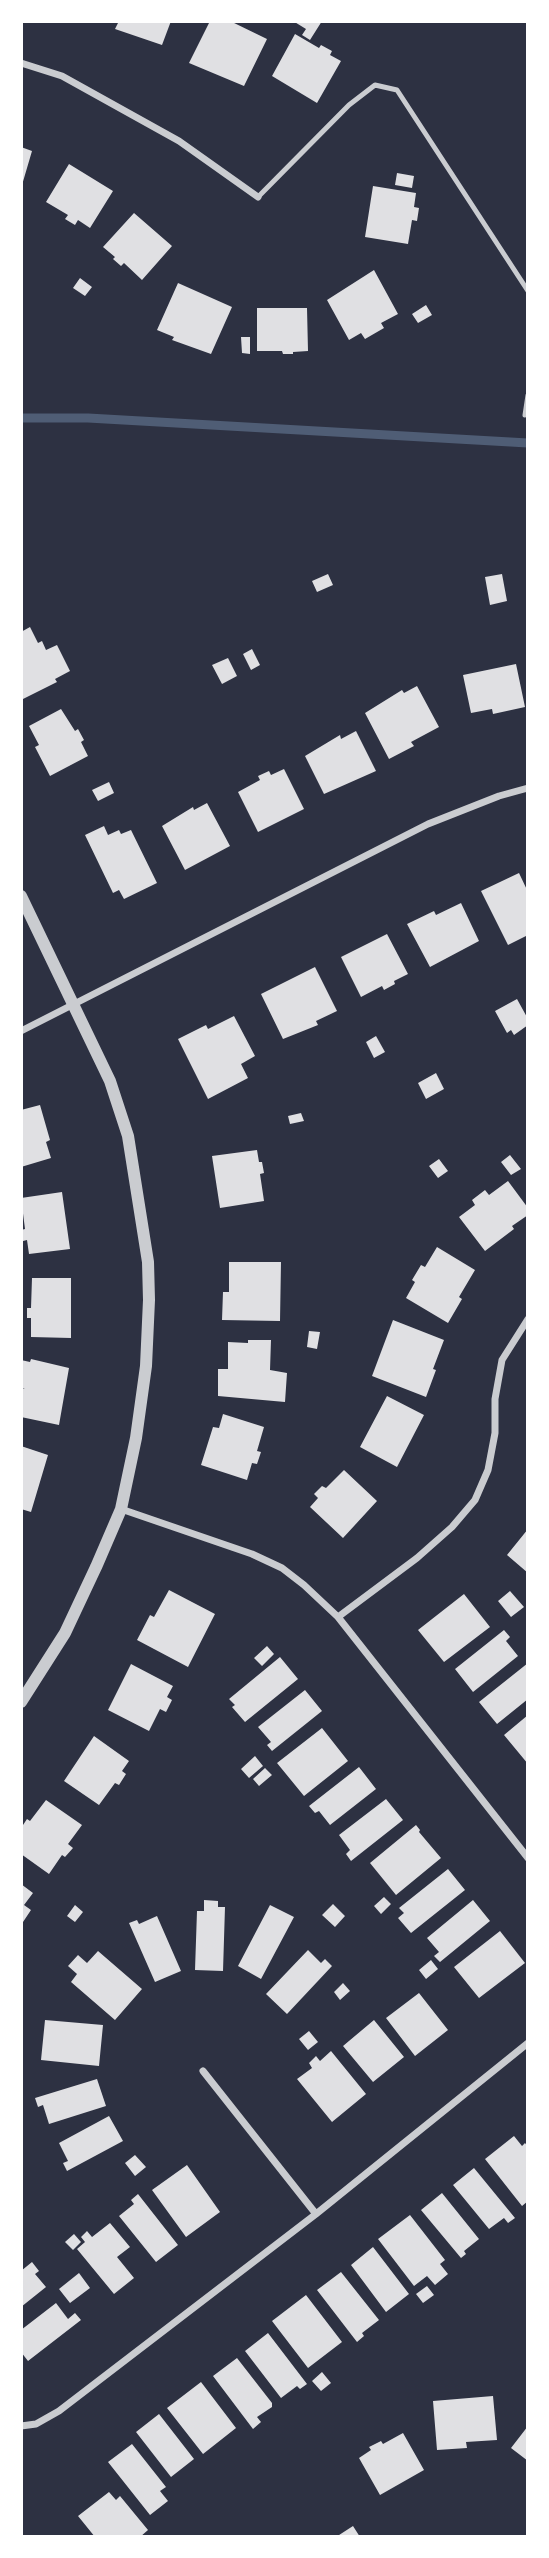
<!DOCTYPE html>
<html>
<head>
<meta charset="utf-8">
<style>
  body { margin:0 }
  #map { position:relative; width:549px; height:2558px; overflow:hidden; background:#2d3142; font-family:"DM Sans",sans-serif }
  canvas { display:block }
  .frame { position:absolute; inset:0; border:23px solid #fff; pointer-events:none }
</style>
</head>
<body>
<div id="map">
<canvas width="549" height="2558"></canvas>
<div class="frame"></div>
</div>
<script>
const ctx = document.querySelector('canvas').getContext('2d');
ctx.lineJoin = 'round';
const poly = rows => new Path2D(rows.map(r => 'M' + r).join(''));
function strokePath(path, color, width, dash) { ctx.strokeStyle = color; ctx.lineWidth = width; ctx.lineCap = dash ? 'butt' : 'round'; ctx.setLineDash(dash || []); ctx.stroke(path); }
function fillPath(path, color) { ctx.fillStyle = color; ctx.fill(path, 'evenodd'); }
const stream = poly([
  [21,418,88,418,528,443]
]);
const building = poly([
  [119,21,171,21,162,45,115,29],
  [210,21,230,21,267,39,244,86,189,63],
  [293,21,322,21,310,40,302,35,306,29],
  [295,34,319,48,321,45,332,51,330,55,341,61,317,103,272,76],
  [21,147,32,151,22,185,21,185],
  [69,164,113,191,90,228,78,220,75,225,65,219,68,215,46,202],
  [397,173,414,176,412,188,395,185],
  [373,186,416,193,414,207,419,208,417,221,412,220,408,244,365,237],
  [134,213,172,246,142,280,124,263,121,266,113,259,115,257,103,247],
  [374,270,398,314,381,323,384,328,365,339,361,333,349,340,327,300],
  [80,278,92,287,85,296,73,288],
  [178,283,232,307,211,354,172,340,174,337,157,330],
  [426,305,432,315,418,323,412,314],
  [257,308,307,308,308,351,293,352,293,354,283,354,282,351,257,351],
  [241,337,250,337,250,354,242,353],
  [328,574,333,585,317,592,312,581],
  [502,574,507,601,490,605,485,577],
  [30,627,38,643,42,641,46,650,57,645,70,671,55,679,57,682,21,700,21,632],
  [252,649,260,665,251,670,243,654],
  [228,658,237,676,222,684,212,665],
  [516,664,525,707,493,714,492,709,471,713,463,675],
  [417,686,439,727,411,742,414,746,389,759,365,713,402,690,404,693],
  [61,709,75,731,78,729,84,740,81,742,88,756,50,776,35,747,39,745,29,726],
  [356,731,376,771,324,794,305,756,340,735,341,739],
  [284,769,304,809,258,832,238,792,260,780,258,776,269,771,271,775],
  [109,782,114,793,98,801,92,790],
  [207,803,230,846,185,870,162,826,193,807,194,810],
  [104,826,108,835,119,830,121,834,131,830,157,883,124,899,119,890,113,893,85,835],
  [519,873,528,892,528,935,508,945,481,891],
  [461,903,479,941,430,967,407,924,434,911,436,915],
  [387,934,408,974,394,981,395,984,384,990,382,986,361,997,341,957],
  [315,967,337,1011,316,1021,318,1025,283,1039,261,994],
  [517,999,528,1019,528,1025,514,1035,511,1030,507,1033,495,1011],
  [234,1016,255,1056,241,1064,248,1078,208,1099,178,1039,206,1025,208,1029],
  [376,1036,385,1052,374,1058,366,1042],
  [436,1073,444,1089,426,1099,418,1083],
  [40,1105,50,1140,46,1142,51,1158,21,1167,21,1110],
  [301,1113,304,1121,290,1124,288,1116],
  [257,1150,259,1162,262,1162,264,1173,260,1174,264,1201,220,1208,212,1156],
  [510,1155,521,1169,511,1175,501,1162],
  [439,1159,448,1171,438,1178,429,1166],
  [508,1181,528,1208,528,1215,512,1226,514,1229,485,1251,459,1217,475,1205,472,1200,485,1190,489,1195],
  [62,1192,70,1249,29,1254,27,1240,23,1241,21,1230,25,1229,21,1198],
  [437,1247,475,1270,459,1297,462,1299,448,1323,406,1298,415,1282,412,1280,421,1265,425,1267],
  [229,1262,281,1262,280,1321,222,1320,223,1292,229,1292],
  [32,1278,71,1278,71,1338,31,1337,31,1318,27,1318,27,1308,31,1308],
  [393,1320,444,1340,433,1369,436,1370,426,1397,372,1376],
  [309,1331,320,1332,317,1349,307,1347],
  [248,1340,271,1340,270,1370,287,1373,285,1402,218,1396,218,1369,228,1369,228,1342,248,1343],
  [31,1359,69,1368,59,1425,21,1417,23,1400,21,1400,21,1389,25,1388,21,1388,21,1360,30,1362],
  [387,1396,424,1415,397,1467,360,1447],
  [223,1414,264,1427,257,1451,261,1452,257,1464,252,1463,247,1480,201,1465,213,1427,219,1428],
  [21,1446,48,1455,31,1512,21,1509],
  [344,1470,377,1501,343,1538,310,1507,318,1498,314,1494,322,1486,326,1488],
  [528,1529,528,1573,507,1555],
  [169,1590,215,1614,188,1667,137,1640,150,1615,154,1617],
  [510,1591,524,1607,511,1617,498,1601],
  [464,1594,490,1627,444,1662,418,1630],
  [504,1630,510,1637,506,1641,518,1656,473,1692,455,1669],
  [267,1646,274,1654,262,1666,254,1658],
  [280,1657,298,1679,245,1722,232,1707,235,1705,229,1699],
  [528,1663,528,1699,497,1724,479,1702],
  [131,1664,173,1686,167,1697,172,1700,166,1712,160,1709,149,1731,108,1710],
  [305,1690,322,1711,272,1751,267,1745,271,1742,258,1727],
  [528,1715,528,1764,504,1735],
  [322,1728,348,1761,304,1796,277,1763],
  [94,1736,129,1761,122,1771,126,1774,119,1785,115,1783,99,1805,64,1781],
  [255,1756,263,1766,249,1778,241,1769],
  [359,1767,376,1789,330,1825,319,1811,315,1813,309,1806],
  [265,1768,272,1775,259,1786,253,1779],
  [386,1799,403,1820,351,1861,346,1854,350,1850,339,1835],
  [46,1800,82,1825,68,1844,73,1848,65,1857,62,1855,49,1874,21,1854,21,1828,27,1819,30,1821],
  [416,1825,420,1830,419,1832,441,1858,396,1895,370,1863],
  [448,1869,465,1890,411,1933,398,1918,404,1913,399,1908],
  [21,1884,33,1893,24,1905,31,1910,21,1925],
  [384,1897,391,1904,381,1914,374,1906],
  [204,1900,218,1901,218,1907,225,1907,223,1971,195,1970,197,1911,204,1911],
  [473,1900,490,1921,440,1962,434,1956,439,1952,427,1938],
  [333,1904,345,1916,335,1927,322,1915],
  [75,1905,83,1912,75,1922,67,1916],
  [270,1905,294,1917,261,1979,238,1966],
  [157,1916,181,1971,155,1982,129,1923,137,1920,139,1924],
  [500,1931,525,1963,479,1998,454,1967],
  [308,1950,321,1963,325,1959,332,1966,287,2014,266,1994],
  [98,1951,142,1989,115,2020,71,1982,77,1974,68,1966,78,1955,87,1963],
  [431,1960,438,1969,426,1979,419,1970],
  [343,1983,350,1991,340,2000,334,1992],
  [419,1993,448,2030,415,2056,386,2018],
  [45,2020,103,2025,99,2066,41,2060],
  [374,2020,404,2057,373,2082,343,2046],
  [309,2031,318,2042,308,2050,299,2039],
  [331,2051,366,2094,332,2122,297,2079,312,2068,309,2063,316,2056,320,2061],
  [97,2079,106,2106,49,2124,43,2105,38,2107,35,2098],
  [109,2116,123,2141,67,2171,63,2163,68,2161,59,2143],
  [514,2136,522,2146,525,2143,528,2147,528,2201,522,2206,485,2159],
  [135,2155,146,2167,135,2176,125,2163],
  [187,2165,220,2212,186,2237,152,2190],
  [474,2168,515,2218,508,2223,504,2218,489,2229,453,2185],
  [442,2193,479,2239,464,2251,466,2254,461,2258,421,2210],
  [138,2194,178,2245,156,2262,119,2216,134,2204,131,2200],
  [410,2215,445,2260,440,2264,448,2274,435,2285,427,2276,414,2286,378,2239],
  [110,2223,130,2247,117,2257,134,2278,114,2294,77,2249,85,2242,81,2237,87,2231,92,2237],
  [74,2234,81,2242,73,2250,65,2242],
  [373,2247,409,2294,386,2312,351,2265],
  [32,2262,39,2271,35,2274,46,2287,21,2307,21,2271],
  [341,2272,379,2320,362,2333,364,2336,357,2342,317,2290],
  [79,2273,90,2288,70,2303,59,2289],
  [427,2286,434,2295,423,2303,416,2294],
  [306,2295,342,2342,308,2368,272,2321],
  [56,2303,68,2319,75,2313,81,2320,28,2361,21,2352,21,2330],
  [268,2333,307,2384,300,2389,297,2386,281,2398,245,2351],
  [237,2358,272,2403,272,2407,257,2417,261,2422,253,2429,213,2376],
  [322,2372,331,2383,321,2391,312,2381],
  [201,2382,236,2428,203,2454,167,2408],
  [493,2396,497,2440,466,2442,467,2448,437,2450,433,2401],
  [159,2414,194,2459,171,2477,136,2432],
  [528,2426,528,2461,511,2448],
  [403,2433,424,2470,380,2495,359,2458,371,2450,369,2447,381,2441,383,2444],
  [132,2444,166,2487,160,2491,168,2501,150,2515,108,2462],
  [109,2492,116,2500,120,2496,148,2530,140,2537,95,2537,78,2516],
  [353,2526,360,2537,336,2537]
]);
const service = poly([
  [258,197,349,105,375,85,397,90,528,291],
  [525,415,528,395]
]);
const minor = poly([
  [21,63,62,76,179,141,258,197],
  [21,1031,428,824,499,796,528,788],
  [121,1509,252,1554,282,1568,304,1585,338,1617,528,1858],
  [338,1617,417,1558,452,1527,475,1500,488,1470,495,1433,495,1399,502,1360,528,1319],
  [203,2071,316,2214],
  [21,2426,36,2424,59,2411,316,2214,528,2043]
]);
const tertiary = poly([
  [21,896,110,1081,128,1136,148,1262,149,1300,146,1366,136,1438,121,1509,96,1567,65,1633,21,1702]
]);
strokePath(stream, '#4f5d75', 9);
fillPath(building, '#e0e0e3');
strokePath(service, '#caccd0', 5);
strokePath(minor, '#caccd0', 7);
strokePath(tertiary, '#caccd0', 12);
</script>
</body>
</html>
